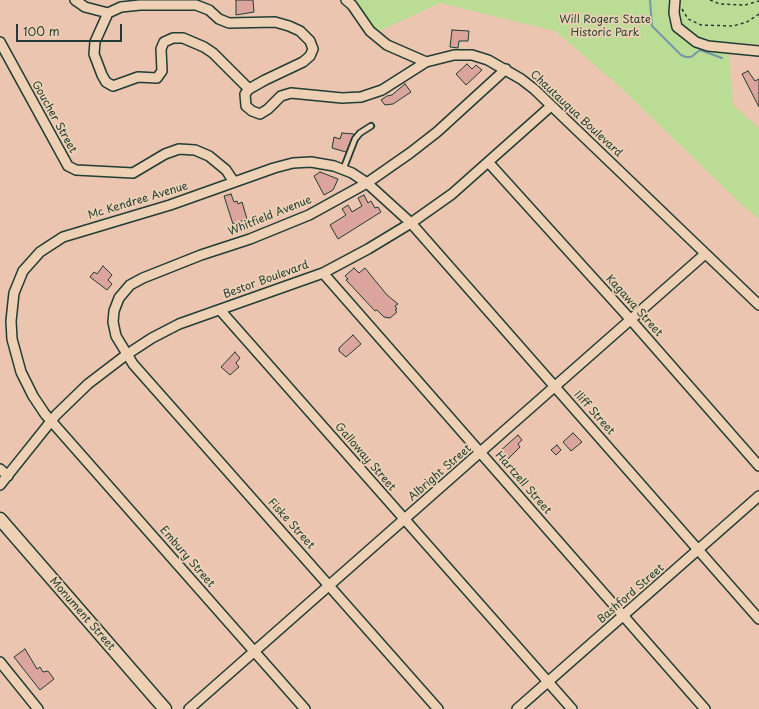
<!DOCTYPE html>
<html>
<head>
<meta charset="utf-8">
<style>
  body { margin:0 }
  #map { position:relative; width:759px; height:709px; overflow:hidden; background:#ebc5af; font-family:"Playpen Sans",sans-serif }
  canvas { display:block }
  .scale { position:absolute; left:16px; top:24px; width:106px; height:18px; box-sizing:border-box; border:2px solid #1f3d34; border-top:0; padding-left:5px; font-size:12px; line-height:14px; white-space:nowrap; color:#1f3d34; -webkit-text-stroke:3px #eed1b5; paint-order:stroke }
</style>
</head>
<body>
<div id="map">
<canvas width="759" height="709"></canvas>
<div class="scale">100 m</div>
</div>
<script>
const ctx = document.querySelector('canvas').getContext('2d');
ctx.lineJoin = 'round';
function fillPath(path, color) { ctx.fillStyle = color; ctx.fill(path, 'evenodd'); }
const poly = rows => new Path2D(rows.map(r => 'M' + r).join(''));
function strokePath(path, color, width, dash) { ctx.strokeStyle = color; ctx.lineWidth = width; ctx.lineCap = dash ? 'butt' : 'round'; ctx.setLineDash(dash || []); ctx.stroke(path); }
function drawText(font, color, halo, rows, align = 'center') {
  ctx.font = font + ' "Playpen Sans",sans-serif'; ctx.lineWidth = 3.5; ctx.setLineDash([]); ctx.textBaseline = 'middle'; ctx.strokeStyle = halo; ctx.fillStyle = color; for (const [text, x, y, turn = 0] of rows) {
    ctx.save(); ctx.translate(x, y); ctx.rotate((+turn || 0) * Math.PI / 180); ctx.textAlign = isNaN(turn) ? turn : align; if (halo) ctx.strokeText(text, 0, 0); ctx.fillText(text, 0, 0); ctx.restore();
  }
}
const green = poly([
  [342,0,759,0,759,44,728,42,733,105,759,128,759,219,739,202,619,86,555,31,440,3,377,32,367,22,358,3]
]);
const stream = poly([
  [650,0,652,26,681,55,686,57,691,57,700,50,722,58]
]);
const building = poly([
  [236,0,253,0,254,12,236,15,236,0],
  [452,30,469,31,468,41,459,41,458,48,450,47,452,30],
  [467,64,472,69,476,65,482,70,466,85,456,74,467,64],
  [748,71,755,81,759,79,759,107,742,74,748,71],
  [405,84,411,92,393,104,385,105,381,100,387,96,392,95,405,84],
  [342,133,354,134,346,152,332,148,334,137,340,139,342,133],
  [320,172,338,179,333,190,324,195,314,176,320,172],
  [231,194,234,202,237,201,238,204,242,202,247,219,233,224,224,196,231,194],
  [364,195,368,203,371,201,375,208,378,207,381,212,338,239,330,225,346,215,342,209,348,205,352,212,362,206,358,198,364,195],
  [103,266,112,275,108,280,112,284,107,290,90,277,94,272,97,274,103,266],
  [354,268,359,273,365,268,387,295,398,304,395,306,397,309,395,310,397,312,390,318,384,317,377,310,375,311,346,280,348,279,345,276,354,268],
  [353,335,361,344,346,357,339,351,339,348,353,335],
  [235,352,240,358,236,363,239,367,230,375,221,367,235,352],
  [573,433,582,442,571,451,563,442,573,433],
  [518,435,522,440,518,444,520,447,506,461,499,452,518,435],
  [557,445,561,450,556,455,551,450,557,445],
  [25,649,37,669,40,667,43,672,48,671,54,679,40,690,14,657,25,649]
]);
const path = poly([
  [710,0,720,4,745,5,759,1],
  [682,9,688,19,701,25,733,26,747,22,759,14]
]);
const lane = poly([
  [343,170,355,139,360,133,371,126]
]);
const street = poly([
  [75,0,85,7,108,13,121,7,140,5,196,5,209,10,219,19,229,23,275,22,289,26,300,31,310,41,313,49,310,56,303,62,265,80,249,89,245,94,246,106,252,111,260,114,268,109,281,96,291,93,342,98,361,97,382,90,426,62,454,55,472,55,488,60,521,79,534,89,759,305],
  [346,0,352,5,370,31,387,45,426,62],
  [675,0,674,13,677,27,696,42,708,46,759,51],
  [108,13,95,42,94,54,102,75,106,82,113,86,138,77,157,78,162,71,161,49,164,42,173,38,183,38,204,47,213,53,249,89],
  [0,42,68,166,76,170,133,173,165,154,179,149,195,150,209,156,226,170,234,182],
  [489,163,631,320,759,466],
  [323,273,705,709],
  [220,310,572,709],
  [0,469,8,476],
  [0,485,56,415,88,384,126,355,152,338,179,324,323,273,368,249,411,223,452,194,551,106],
  [0,662,38,709],
  [189,709,705,254],
  [305,709,45,414,33,396,21,372,12,339,11,321,14,293,23,271,40,252,63,237,170,205,274,168,293,163,311,162,334,166,352,173,367,183,411,223,759,619],
  [438,709,133,364,116,336,113,322,114,311,119,298,130,285,143,278,201,255,250,239,309,215,367,183,410,153,437,132,506,69],
  [517,709,759,496]
]);
const secondary = poly([
  [0,519,165,709]
]);
const parkNames = [
  ["Will Rogers State",605,20],
  ["Historic Park",605,33]
];
const streetNames = [
  ["Chautauqua Boulevard",576,114,43],
  ["Goucher Street",54,117,61],
  ["Mc Kendree Avenue",138,201,-17],
  ["Whitfield Avenue",270,216,-22],
  ["Bestor Boulevard",266,280,-20],
  ["Kagawa Street",634,306,48],
  ["Iliff Street",594,413,48],
  ["Galloway Street",365,457,49],
  ["Albright Street",440,473,-41],
  ["Hartzell Street",523,483,49],
  ["Fiske Street",291,524,48],
  ["Embury Street",187,557,49],
  ["Bashford Street",631,594,-41],
  ["Monument Street",82,614,49]
];
fillPath(green, '#badc95');
strokePath(stream, '#7399a9', 2);
fillPath(building, '#dba49d');
strokePath(building, '#1f3d34', 1);
strokePath(lane, '#1f3d34', 8);
strokePath(street, '#1f3d34', 12);
strokePath(secondary, '#1f3d34', 15);
strokePath(path, '#1f3d34', 1.5, [3, 3]);
strokePath(lane, '#eed1b5', 4.5);
strokePath(street, '#eed1b5', 9);
strokePath(secondary, '#eed1b5', 12);
drawText('11px', '#274539', '#eed1b5', parkNames);
drawText('11px', '#1f3d34', '#eed1b5', streetNames);
</script>
</body>
</html>
